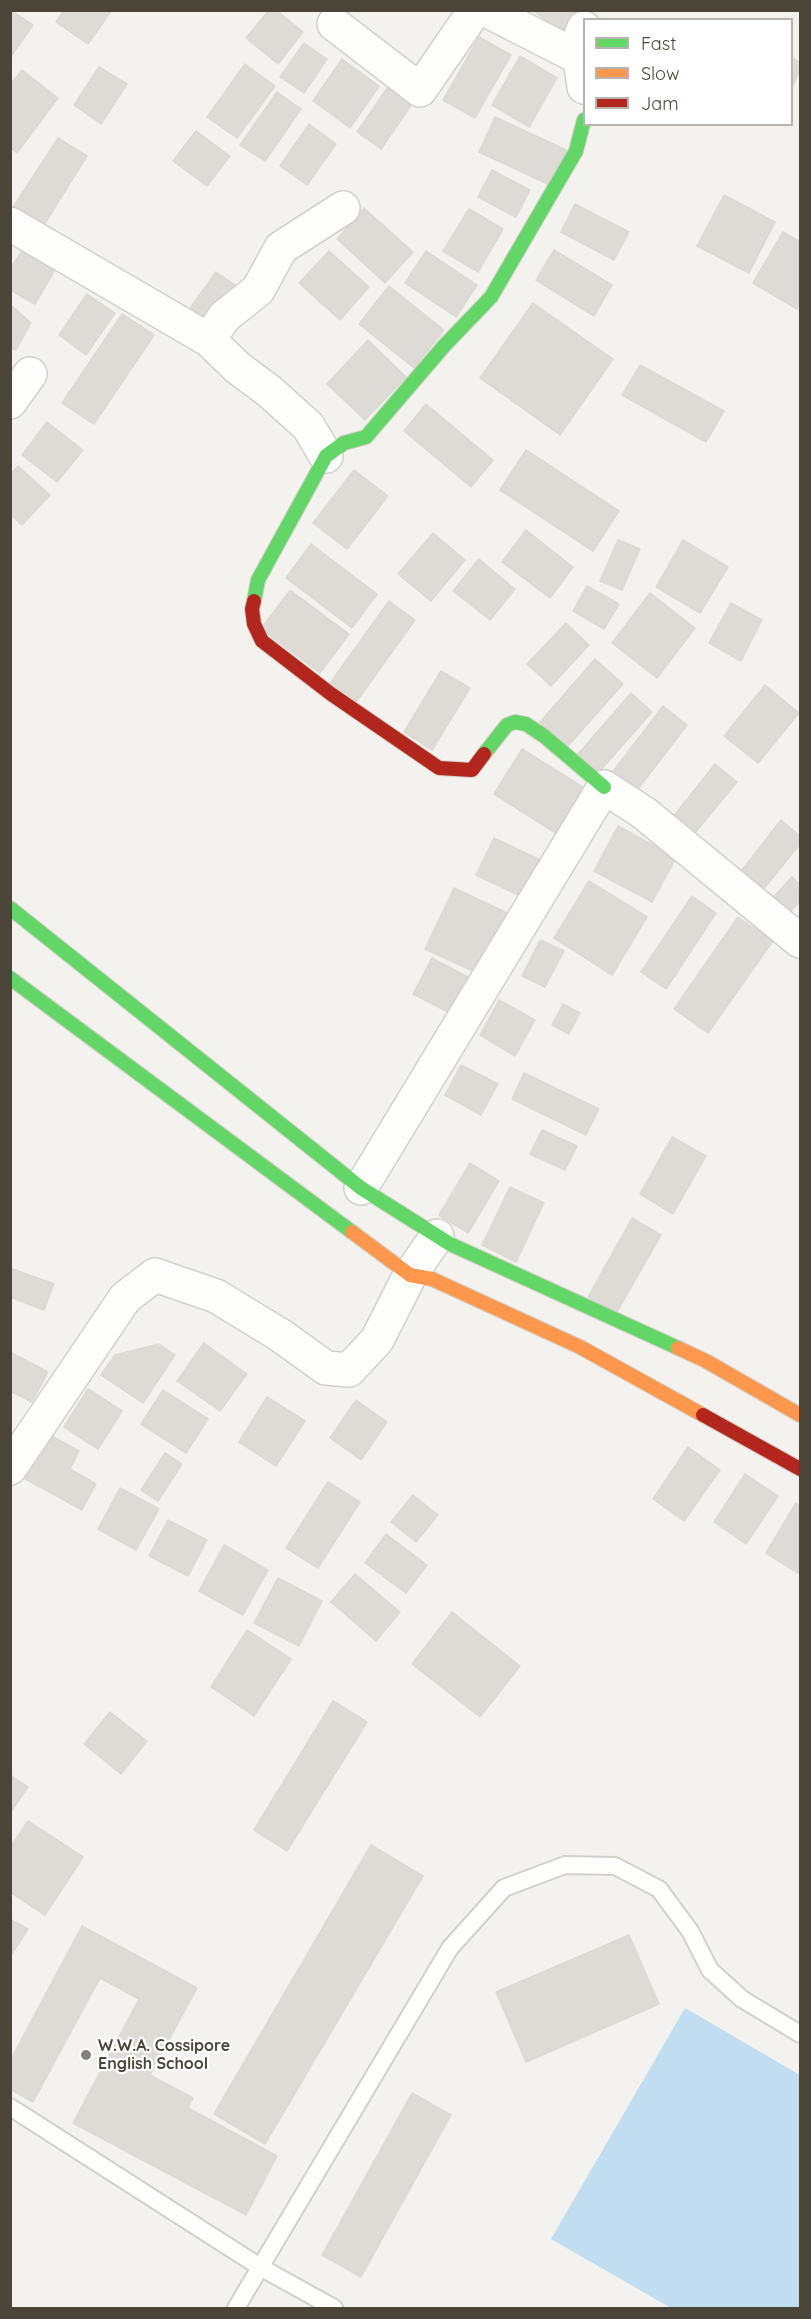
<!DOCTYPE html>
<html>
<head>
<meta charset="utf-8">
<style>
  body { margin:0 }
  #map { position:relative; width:811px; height:2319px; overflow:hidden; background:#f4f2ee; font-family:Quicksand,sans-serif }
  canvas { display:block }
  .frame { position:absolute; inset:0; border:12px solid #4b4439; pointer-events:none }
  .legend { position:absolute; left:583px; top:18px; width:210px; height:108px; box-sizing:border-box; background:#fff; border:2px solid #b7b4b0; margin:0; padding:8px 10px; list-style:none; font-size:18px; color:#4b4439 }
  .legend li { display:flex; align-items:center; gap:12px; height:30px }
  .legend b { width:30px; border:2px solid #b7b4b0 }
</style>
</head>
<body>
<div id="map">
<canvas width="811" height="2319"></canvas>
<div class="frame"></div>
<ul class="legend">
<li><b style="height:8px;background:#63d668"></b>Fast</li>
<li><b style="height:8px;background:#ff974d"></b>Slow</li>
<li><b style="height:8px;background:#b3261e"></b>Jam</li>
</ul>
</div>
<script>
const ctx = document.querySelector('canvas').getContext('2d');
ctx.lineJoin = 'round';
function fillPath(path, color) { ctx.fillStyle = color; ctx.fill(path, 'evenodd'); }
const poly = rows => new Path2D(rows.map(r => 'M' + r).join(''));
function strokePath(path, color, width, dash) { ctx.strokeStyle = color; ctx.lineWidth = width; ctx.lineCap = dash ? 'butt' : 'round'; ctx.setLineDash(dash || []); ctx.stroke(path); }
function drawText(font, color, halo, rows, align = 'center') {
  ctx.font = font + ' Quicksand,sans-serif'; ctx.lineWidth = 4.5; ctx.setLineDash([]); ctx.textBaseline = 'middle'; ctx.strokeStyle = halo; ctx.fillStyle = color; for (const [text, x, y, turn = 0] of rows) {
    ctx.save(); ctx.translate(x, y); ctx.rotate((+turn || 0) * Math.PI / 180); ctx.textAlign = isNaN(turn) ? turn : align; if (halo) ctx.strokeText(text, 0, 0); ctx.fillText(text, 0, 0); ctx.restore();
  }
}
const water = poly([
  [685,2008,800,2075,800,2308,671,2308,551,2239]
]);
const building = poly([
  [10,10,33,25,10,58,10,10],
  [64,10,112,10,88,44,56,22,64,10],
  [269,10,276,10,303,32,278,64,246,38,269,10],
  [532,10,580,10,564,33,532,10],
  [479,37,511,55,475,118,443,100,479,37],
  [304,43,327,59,304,93,280,77,304,43],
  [520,56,557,78,529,127,492,105,520,56],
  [792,58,800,63,800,70,792,88,792,58],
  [342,59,379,86,350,128,313,101,342,59],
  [245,64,275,86,237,138,207,117,245,64],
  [99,67,127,84,101,124,74,105,99,67],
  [22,70,58,98,17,153,10,147,10,85,22,70],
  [390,84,414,101,381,149,357,132,390,84],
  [277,92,301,109,265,161,240,145,277,92],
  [495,117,566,150,550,185,479,152,495,117],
  [309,124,336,144,307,185,280,166,309,124],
  [196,131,230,156,207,186,173,161,196,131],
  [58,138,87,156,37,236,10,212,58,138],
  [492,170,530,190,516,217,478,197,492,170],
  [724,195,775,222,749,273,697,246,724,195],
  [575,204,629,232,614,260,561,232,575,204],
  [364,208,413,252,385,283,337,239,364,208],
  [469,209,503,229,478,272,443,251,469,209],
  [783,232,800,242,800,303,797,309,753,283,783,232],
  [26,243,59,263,35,304,10,290,10,270,26,243],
  [554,250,612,285,594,316,536,280,554,250],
  [329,251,369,287,340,320,299,283,329,251],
  [426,251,477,285,456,317,405,283,426,251],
  [216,272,235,285,202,332,183,318,216,272],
  [389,286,444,330,414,368,359,324,389,286],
  [87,294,115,313,86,355,59,335,87,294],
  [533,303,613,359,560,435,480,378,533,303],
  [10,304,31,323,16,350,10,348,10,304],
  [122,314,154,335,94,424,62,403,122,314],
  [368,340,406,377,365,420,327,384,368,340],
  [640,365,724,411,706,442,622,395,640,365],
  [426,404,493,460,471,487,404,431,426,404],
  [47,422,83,450,57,482,22,455,47,422],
  [526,450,619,511,593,551,500,490,526,450],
  [18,466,50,495,22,525,10,514,10,475,18,466],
  [354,470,388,496,347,549,313,523,354,470],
  [526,530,573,567,550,598,502,562,526,530],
  [433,533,465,560,431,601,398,574,433,533],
  [618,540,640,549,622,590,600,581,618,540],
  [683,540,728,567,700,613,656,587,683,540],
  [311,544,377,594,352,628,286,578,311,544],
  [479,559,515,589,490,620,453,591,479,559],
  [587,586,619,604,604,629,573,611,587,586],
  [290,590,349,634,320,673,261,629,290,590],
  [650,593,695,628,657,678,612,643,650,593],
  [389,601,415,620,354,705,328,686,389,601],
  [731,603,762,620,741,661,709,643,731,603],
  [566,623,589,645,551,686,527,664,566,623],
  [595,659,623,684,567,747,540,722,595,659],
  [441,671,470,688,432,750,404,732,441,671],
  [765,685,799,713,758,763,724,736,765,685],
  [631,693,652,712,599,772,578,754,631,693],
  [663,706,687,725,632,797,608,778,663,706],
  [522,749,594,794,565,839,494,794,522,749],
  [715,764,737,782,690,839,669,822,715,764],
  [781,820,800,836,800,844,758,896,736,878,781,820],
  [618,826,676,858,652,902,594,871,618,826],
  [494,838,551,865,533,902,476,875,494,838],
  [792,877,800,885,800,901,782,921,765,906,792,877],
  [589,881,647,917,612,975,554,938,589,881],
  [454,888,516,917,488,978,425,949,454,888],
  [692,896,716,913,666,989,641,972,692,896],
  [738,917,773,941,708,1033,674,1009,738,917],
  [540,940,564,951,545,987,522,976,540,940],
  [432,958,475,981,456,1016,413,994,432,958],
  [499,1000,535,1020,515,1056,480,1035,499,1000],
  [563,1004,580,1013,569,1034,552,1025,563,1004],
  [461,1065,498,1084,481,1115,445,1095,461,1065],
  [524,1073,599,1109,586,1135,512,1099,524,1073],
  [542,1130,577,1146,565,1170,530,1154,542,1130],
  [672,1137,706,1156,673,1214,640,1194,672,1137],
  [470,1163,499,1181,468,1233,439,1215,470,1163],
  [510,1187,544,1203,516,1262,482,1245,510,1187],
  [632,1218,661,1235,617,1312,588,1297,632,1218],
  [10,1268,54,1284,44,1310,10,1297,10,1268],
  [204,1343,247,1374,220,1411,177,1381,204,1343],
  [159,1344,175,1355,143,1403,101,1375,115,1355,159,1344],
  [10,1352,48,1372,32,1402,10,1391,10,1352],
  [88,1389,122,1411,98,1449,64,1427,88,1389],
  [163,1390,208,1419,186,1453,141,1424,163,1390],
  [267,1397,305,1421,276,1466,239,1442,267,1397],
  [356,1400,387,1422,361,1460,330,1438,356,1400],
  [46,1433,79,1451,70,1469,96,1484,82,1510,22,1477,46,1433],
  [688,1447,720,1470,684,1521,653,1499,688,1447],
  [165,1453,182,1464,158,1501,141,1490,165,1453],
  [745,1474,778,1496,746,1544,714,1522,745,1474],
  [328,1482,360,1502,318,1568,286,1548,328,1482],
  [120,1488,159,1509,136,1550,98,1529,120,1488],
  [413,1495,438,1515,416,1542,391,1522,413,1495],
  [796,1503,800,1506,800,1569,798,1573,766,1553,796,1503],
  [168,1520,207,1540,188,1576,149,1556,168,1520],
  [386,1534,427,1565,406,1593,365,1563,386,1534],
  [224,1545,268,1570,243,1615,199,1591,224,1545],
  [355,1574,400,1612,376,1641,331,1602,355,1574],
  [278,1578,322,1601,299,1646,254,1623,278,1578],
  [452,1612,520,1666,480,1717,412,1664,452,1612],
  [247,1630,291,1659,254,1716,211,1687,247,1630],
  [333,1701,367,1722,287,1851,254,1830,333,1701],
  [110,1712,147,1741,121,1774,84,1744,110,1712],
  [10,1775,28,1787,10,1813,10,1775],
  [28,1821,83,1857,45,1915,10,1892,10,1848,28,1821],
  [371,1845,423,1876,265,2144,214,2114,371,1845],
  [10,1919,28,1929,10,1957,10,1919],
  [82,1926,197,1988,150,2075,193,2098,188,2108,277,2156,246,2215,73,2123,139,1999,100,1978,33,2102,10,2089,10,2061,82,1926],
  [629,1935,659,2004,526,2062,496,1992,629,1935],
  [412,2093,451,2115,361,2277,322,2255,412,2093]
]);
const lane = poly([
  [10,2107,260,2267,334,2308],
  [236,2308,450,1948,504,1888,565,1865,615,1866,659,1889,690,1931,710,1970,742,1999,800,2034]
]);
const street = poly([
  [486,10,580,58],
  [334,24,420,90,475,10],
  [584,28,580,38,580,58,584,87],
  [10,224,209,340],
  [10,402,30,374],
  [326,456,308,426,269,391,238,368,209,340,224,317,258,290,281,248,343,208],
  [361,1188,604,787,644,813,800,941],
  [10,1468,125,1298,155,1275,216,1296,280,1335,326,1368,349,1370,377,1340,410,1275,437,1236]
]);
const fast = poly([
  [254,601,258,580,326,456,344,443,366,437,444,346,491,297,576,151,584,120],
  [484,754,507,725,515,722,526,724,544,736,604,787],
  [10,908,361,1188,450,1244,678,1348],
  [10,978,352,1232]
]);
const slow = poly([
  [352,1232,410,1275,432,1279,580,1347,703,1415],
  [678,1348,706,1361,800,1415]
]);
const jam = poly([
  [254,601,252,609,254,624,262,641,331,694,439,768,472,770,484,754],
  [703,1415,800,1469]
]);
const markers = [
  [86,2055,6,"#868178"]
];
const poiNames = [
  ["W.W.A. Cossipore",98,2046],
  ["English School",98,2064]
];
fillPath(water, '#c0ddf1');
fillPath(building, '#dedbd6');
strokePath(building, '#dcd9d4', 1.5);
strokePath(lane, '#d2d0cb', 20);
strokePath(street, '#d2d0cb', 36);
strokePath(fast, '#d3cfc5', 16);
strokePath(slow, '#d3cfc5', 16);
strokePath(jam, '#d3cfc5', 16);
strokePath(lane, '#fdfdfc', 16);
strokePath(street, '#fdfdfc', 33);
strokePath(fast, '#63d668', 14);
strokePath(slow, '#ff974d', 14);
strokePath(jam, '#b3261e', 14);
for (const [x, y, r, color] of markers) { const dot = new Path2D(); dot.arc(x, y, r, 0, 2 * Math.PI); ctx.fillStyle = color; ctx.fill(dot); strokePath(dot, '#fff', 2); }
drawText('bold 16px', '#4b4439', '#fff', poiNames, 'left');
</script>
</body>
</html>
